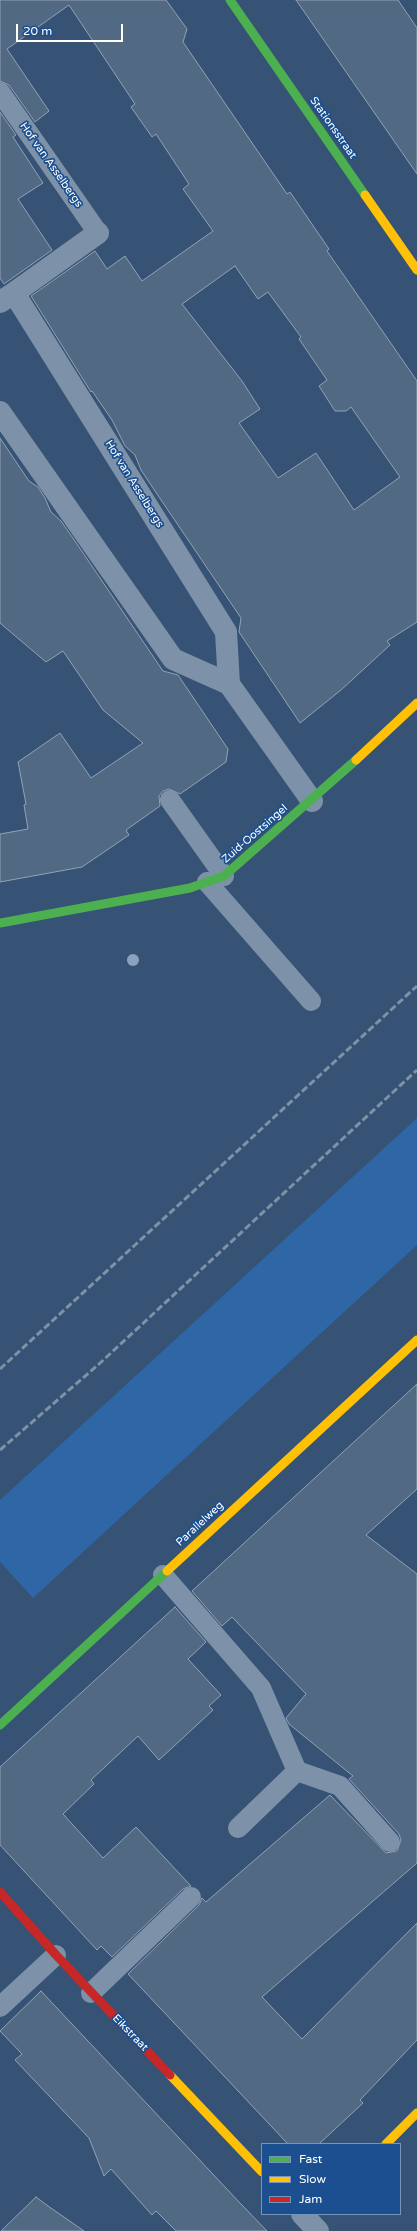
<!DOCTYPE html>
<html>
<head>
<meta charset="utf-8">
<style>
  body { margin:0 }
  #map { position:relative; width:417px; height:2231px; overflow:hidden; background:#365274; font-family:"Varela Round",sans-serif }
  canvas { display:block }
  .legend { position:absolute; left:261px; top:2143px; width:140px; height:72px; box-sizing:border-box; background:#1b4f8f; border:1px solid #7695bc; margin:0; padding:5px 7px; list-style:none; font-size:12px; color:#fff }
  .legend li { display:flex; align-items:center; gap:8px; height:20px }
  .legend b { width:20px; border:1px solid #7695bc }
  .scale { position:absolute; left:16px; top:24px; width:107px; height:18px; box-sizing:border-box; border:2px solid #fff; border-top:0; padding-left:5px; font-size:12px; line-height:14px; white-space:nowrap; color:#fff; -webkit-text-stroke:3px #1b4f8f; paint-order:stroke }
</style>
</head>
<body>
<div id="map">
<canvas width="417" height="2231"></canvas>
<ul class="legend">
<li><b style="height:5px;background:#4caf50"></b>Fast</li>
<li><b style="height:5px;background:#ffc107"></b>Slow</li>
<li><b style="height:5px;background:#c62828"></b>Jam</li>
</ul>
<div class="scale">20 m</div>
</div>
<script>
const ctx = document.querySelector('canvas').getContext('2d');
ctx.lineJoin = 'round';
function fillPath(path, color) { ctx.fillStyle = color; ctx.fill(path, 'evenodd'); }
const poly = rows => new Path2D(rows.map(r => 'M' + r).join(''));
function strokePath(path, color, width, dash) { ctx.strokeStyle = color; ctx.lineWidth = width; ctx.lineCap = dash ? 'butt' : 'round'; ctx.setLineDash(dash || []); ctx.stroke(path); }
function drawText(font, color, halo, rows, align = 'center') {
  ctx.font = font + ' "Varela Round",sans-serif'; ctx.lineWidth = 3.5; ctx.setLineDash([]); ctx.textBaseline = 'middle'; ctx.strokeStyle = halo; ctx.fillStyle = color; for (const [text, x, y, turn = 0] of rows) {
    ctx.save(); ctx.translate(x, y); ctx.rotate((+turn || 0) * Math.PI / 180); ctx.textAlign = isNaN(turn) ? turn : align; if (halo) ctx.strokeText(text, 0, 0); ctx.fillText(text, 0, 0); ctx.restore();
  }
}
const green = poly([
  [417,1118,417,1245,33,1598,0,1562,0,1500]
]);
const building = poly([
  [0,0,166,0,187,29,183,42,287,194,290,192,329,249,327,251,417,381,417,622,387,641,390,645,341,690,300,723,239,632,241,618,159,497,141,470,135,455,125,446,112,420,92,391,91,392,31,296,95,251,107,269,125,256,142,281,213,231,183,189,189,184,156,134,152,137,131,107,135,104,69,5,7,49,49,111,35,122,9,85,0,81,0,0],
  [235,266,258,299,268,292,301,337,299,339,327,380,319,386,335,411,346,411,351,407,400,477,354,510,316,453,278,478,239,423,260,409,242,381,182,304,235,266],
  [296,0,398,0,417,28,417,174,296,0],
  [0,112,16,135,13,137,43,183,18,199,52,250,4,284,0,278,0,112],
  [0,438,29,481,38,487,45,498,51,512,61,521,77,544,163,671,178,675,228,749,226,762,180,794,169,789,163,791,159,796,160,806,126,830,129,835,82,867,0,882,0,834,28,829,24,805,26,804,18,762,60,733,91,778,143,743,103,710,63,651,46,662,0,623,0,438],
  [417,1384,417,1489,366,1535,417,1574,417,1863,262,1997,302,2039,417,1923,417,2040,360,2100,363,2103,319,2144,288,2144,128,1974,199,1905,202,1898,206,1902,330,1795,386,1853,397,1851,401,1840,399,1834,349,1779,353,1776,289,1724,286,1718,306,1694,232,1617,222,1626,192,1591,417,1384],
  [175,1607,206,1642,188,1659,221,1695,209,1706,213,1710,159,1760,138,1736,91,1780,94,1784,63,1814,103,1858,136,1827,191,1886,183,1889,112,1957,101,1946,97,1950,0,1845,0,1767,175,1607],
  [41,1991,240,2203,267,2231,176,2231,156,2211,152,2215,111,2169,104,2176,89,2138,15,2060,22,2054,0,2031,41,1991],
  [36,2197,48,2206,84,2231,1,2231,36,2197]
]);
const lane = poly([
  [0,92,98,233],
  [170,800,224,876],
  [207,882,311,1001],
  [163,1575,261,1688,297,1771,238,1828],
  [297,1771,340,1786,390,1842],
  [91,1993,191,1897],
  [0,2007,56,1955]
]);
const street = poly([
  [14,293,98,233],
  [0,302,14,293,226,632,229,684],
  [0,412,173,659,229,684,312,801],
  [302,2214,318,2231]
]);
const fast = poly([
  [230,0,365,195],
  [0,923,190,888,224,876,356,760],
  [0,1725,167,1571]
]);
const slow = poly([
  [365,195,417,270],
  [356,760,417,703],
  [167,1571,417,1340],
  [170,2075,262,2172],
  [386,2144,417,2113]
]);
const jam = poly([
  [0,1892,56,1955,170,2075]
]);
const rail = poly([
  [0,1369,417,986],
  [0,1450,99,1364,417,1070]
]);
const trees = [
  [133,960]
];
const streetNames = [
  ["Stationsstraat",333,128,55],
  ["Hof van Asselbergs",51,165,55],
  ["Hof van Asselbergs",134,484,58],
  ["Zuid-Oostsingel",255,834,-41],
  ["Parallelweg",200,1524,-43],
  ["Eikstraat",130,2033,46]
];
fillPath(green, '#2f66a5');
fillPath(building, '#526984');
strokePath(building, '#92a2b6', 1);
strokePath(lane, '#7d92a8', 20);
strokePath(street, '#7d92a8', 22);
strokePath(fast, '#4caf50', 9);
strokePath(slow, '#ffc107', 9);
strokePath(jam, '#c62828', 9);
strokePath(rail, '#7e92a7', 3, [7, 3]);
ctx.fillStyle = '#8aa2be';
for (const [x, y] of trees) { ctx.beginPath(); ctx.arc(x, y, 6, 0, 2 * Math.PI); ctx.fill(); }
drawText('11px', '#fff', '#1b4f8f', streetNames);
</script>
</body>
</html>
